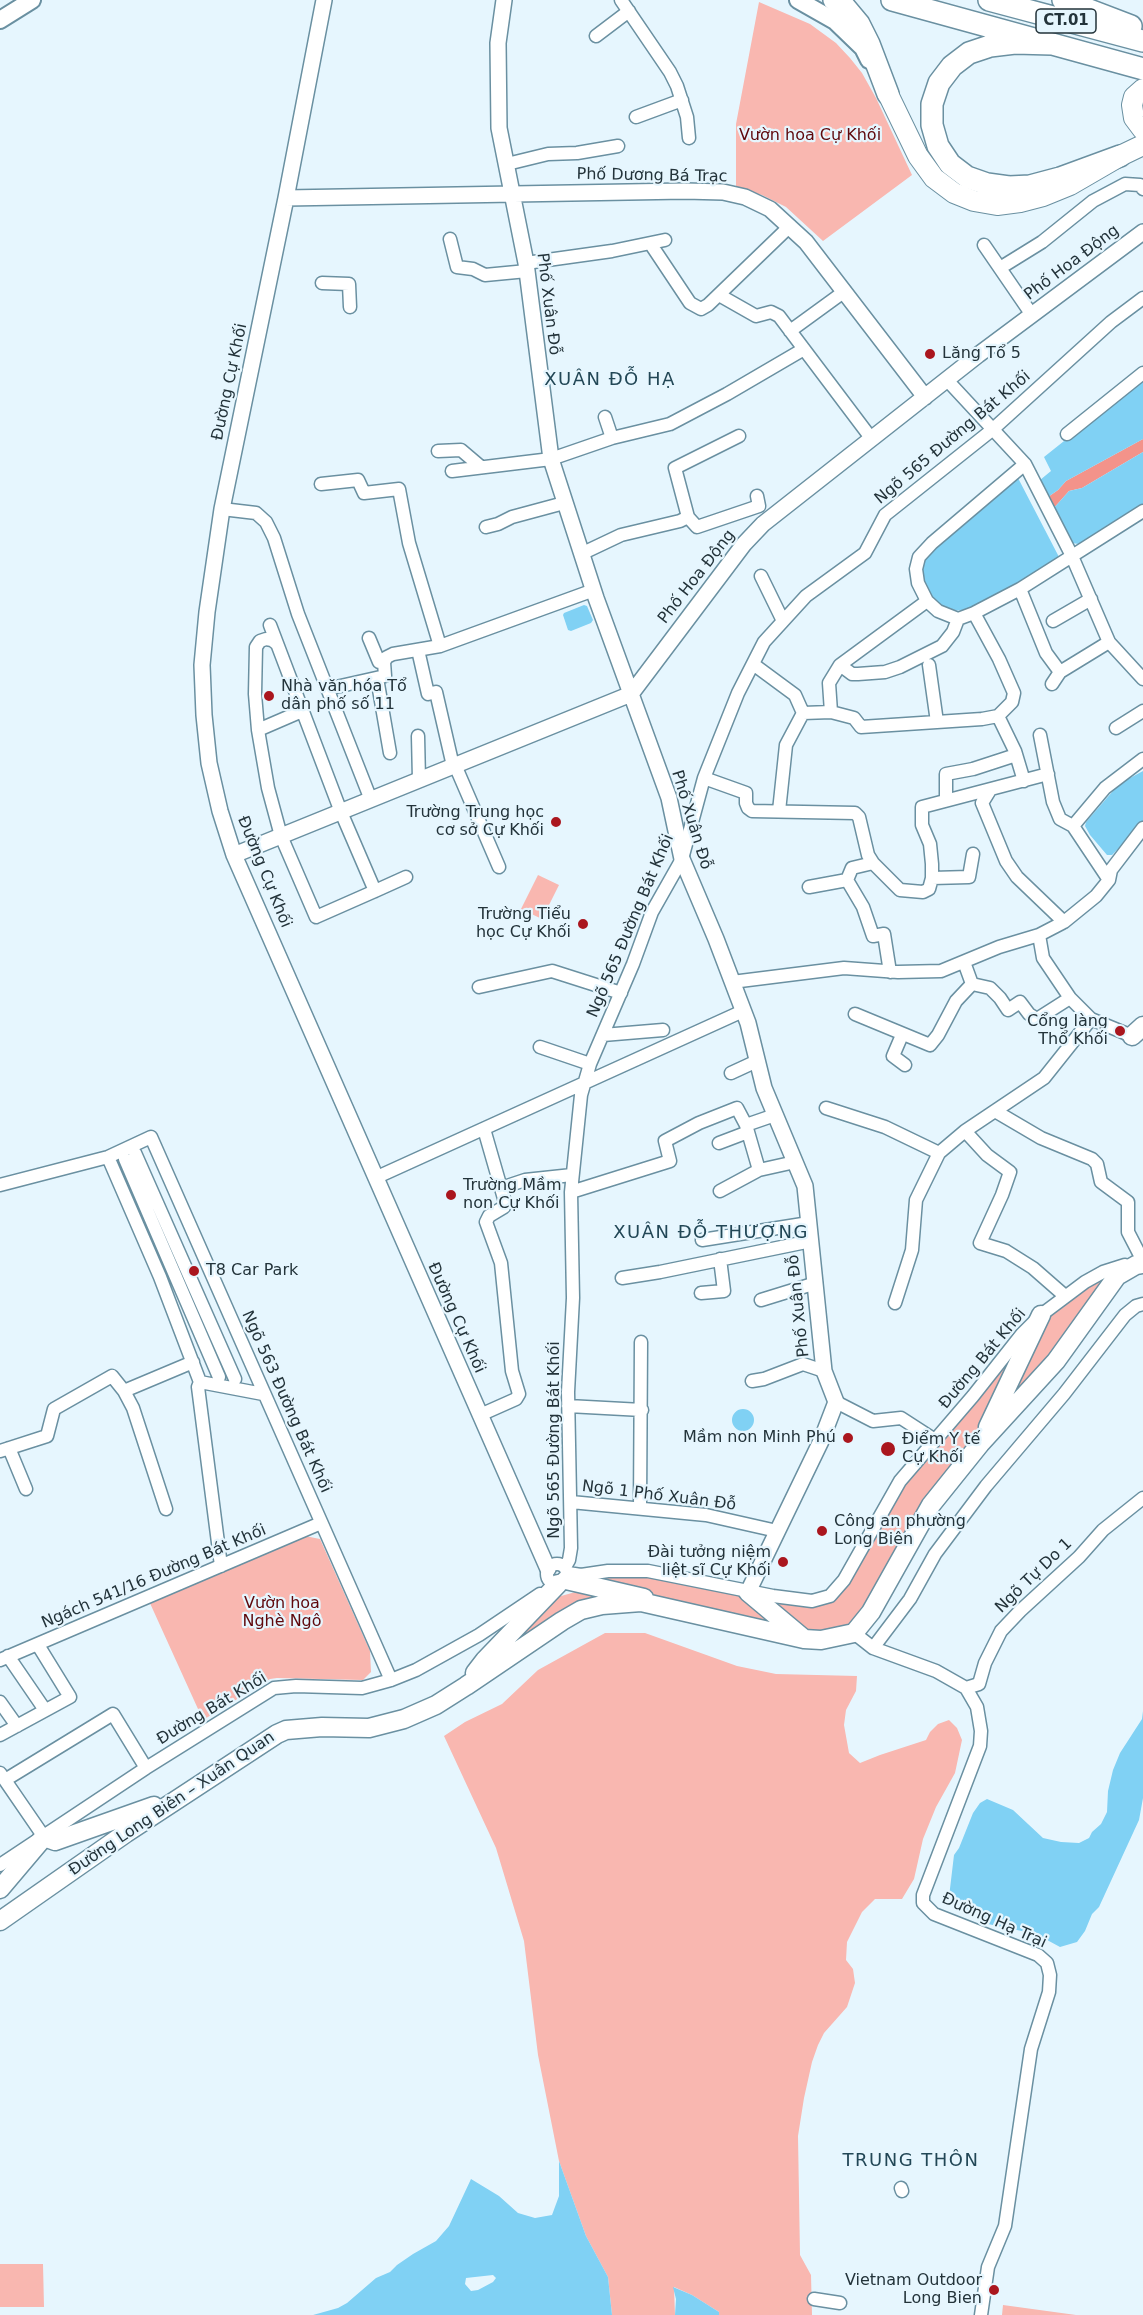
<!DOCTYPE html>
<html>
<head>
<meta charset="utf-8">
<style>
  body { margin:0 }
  canvas { display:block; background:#e6f6fe }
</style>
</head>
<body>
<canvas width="1143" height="2315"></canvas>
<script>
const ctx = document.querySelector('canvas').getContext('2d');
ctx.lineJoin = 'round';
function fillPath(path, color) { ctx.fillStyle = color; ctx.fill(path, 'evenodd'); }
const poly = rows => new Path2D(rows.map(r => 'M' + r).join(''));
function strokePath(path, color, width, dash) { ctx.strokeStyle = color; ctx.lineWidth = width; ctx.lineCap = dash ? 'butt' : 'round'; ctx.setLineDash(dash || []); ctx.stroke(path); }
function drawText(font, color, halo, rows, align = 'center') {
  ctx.font = font + ' "DejaVu Sans",sans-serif'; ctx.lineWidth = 4.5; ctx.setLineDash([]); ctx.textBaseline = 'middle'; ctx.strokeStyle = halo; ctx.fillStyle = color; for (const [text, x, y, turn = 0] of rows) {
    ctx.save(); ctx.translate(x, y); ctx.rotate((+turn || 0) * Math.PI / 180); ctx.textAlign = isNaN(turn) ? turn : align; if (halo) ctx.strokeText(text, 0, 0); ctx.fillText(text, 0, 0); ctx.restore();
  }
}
const green = poly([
  [759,2,810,24,836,43,850,58,862,73,876,98,912,175,823,241,786,207,762,195,736,188,736,124],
  [538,875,559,885,542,919,521,909],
  [1106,1276,1061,1346,994,1424,1045,1321,1052,1313,1084,1288],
  [1019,1345,981,1434,852,1627,809,1637,762,1597,813,1606,825,1603,893,1499],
  [305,1536,320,1539,370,1651,371,1672,363,1680,277,1678,270,1679,203,1720,149,1601],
  [620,1574,675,1580,738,1594,788,1632,586,1578],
  [579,1591,620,1601,495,1656,554,1598],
  [605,1633,645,1633,737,1666,776,1674,857,1676,856,1691,846,1710,844,1725,849,1753,860,1763,880,1755,926,1740,930,1732,938,1724,949,1720,957,1728,962,1740,955,1773,936,1807,923,1839,914,1879,902,1899,875,1899,862,1912,847,1942,846,1960,853,1969,855,1983,847,2007,824,2033,818,2045,812,2062,804,2098,798,2136,800,2255,811,2275,812,2315,719,2315,719,2312,692,2295,674,2287,675,2315,612,2315,608,2277,586,2236,559,2161,538,2055,524,1941,496,1848,444,1736,465,1722,502,1704,538,1670],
  [0,2264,43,2264,44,2307,0,2307],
  [1003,2305,1076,2315,1002,2315]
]);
const forest = poly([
  [1143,439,1143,452,1082,488,1069,491,1053,509,1048,497,1058,490,1066,481]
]);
const water = poly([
  [1143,378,1143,439,1066,481,1058,490,1048,497,1040,480,1051,471,1044,457],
  [1143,452,1143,506,1079,544,1071,543,1053,509,1069,491,1082,488],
  [1018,478,1059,557,1010,590,984,603,963,610,951,611,939,607,930,597,924,585,921,573,926,556],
  [584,605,587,606,593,620,591,623,571,631,568,630,563,615,564,613],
  [1143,771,1143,821,1119,848,1112,855,1107,855,1090,835,1085,826,1086,822,1119,784],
  '732 1420a11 11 0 1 1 22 0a11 11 0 1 1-22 0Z',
  [1143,1711,1143,1798,1139,1820,1099,1907,1092,1914,1085,1931,1077,1942,1060,1947,1036,1934,988,1924,956,1904,949,1897,954,1855,959,1848,973,1813,980,1803,987,1799,1013,1810,1043,1838,1061,1842,1079,1843,1089,1838,1092,1832,1101,1824,1107,1812,1108,1791,1113,1770,1120,1753,1142,1719],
  [559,2161,586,2236,608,2277,612,2315,313,2315,338,2308,347,2303,376,2278,390,2272,397,2265,413,2254,436,2241,449,2226,471,2179,499,2196,518,2213,535,2218,552,2215,559,2196],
  [493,2275,496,2278,493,2282,478,2290,471,2291,465,2284,466,2278],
  [673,2287,692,2295,719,2312,719,2315,675,2315,676,2299]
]);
const minor = poly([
  [621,0,670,72,677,86,687,117,689,138],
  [596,36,629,11],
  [636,117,682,100],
  [507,164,548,154,577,153,618,146],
  [450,239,457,267,473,269,485,275,527,271],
  [984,245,1032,315],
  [652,246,690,303,701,309,708,305,790,226],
  [526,263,612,251,665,240],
  [1000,268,1042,242,1093,201,1125,184,1140,185,1143,189],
  [322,283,349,284,350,307],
  [719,295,756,316,771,312,779,316,871,438],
  [790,331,845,291],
  [947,380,1025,464,1071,554,1109,642,1143,679],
  [1067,434,1143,373],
  [612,438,670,424,727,394,804,349],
  [438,451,461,450,481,467],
  [1025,464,932,543,919,557,916,569,918,583,927,601,938,611,958,619,974,613,1020,589,1143,511],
  [452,471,551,459,612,438,605,417],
  [321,484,358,480,364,493,399,489,409,543,440,646],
  [222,509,256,513,266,522,274,538,298,614,371,800],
  [688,517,675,468,739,436],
  [688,517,697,527,759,506,757,496],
  [486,527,498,524,512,517,564,503],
  [583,553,621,535,680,521,688,517],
  [761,576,783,621],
  [1020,589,1046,653,1060,672],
  [974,613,999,659,1014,693,1012,702,998,716,1015,751,1024,781],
  [1053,621,1091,599],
  [270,625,341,812,375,891,406,877],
  [369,638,379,662,387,657],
  [277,644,272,640,266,639,260,641,256,647,255,694,258,730,268,788,281,836,316,917,375,891],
  [418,650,428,694,436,692,453,766],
  [753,664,795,695,803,713],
  [840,665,852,674,858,674,885,672,900,667,942,646,953,632,958,619],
  [929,665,937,722],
  [377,678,390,753],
  [1052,684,1060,672,1109,642],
  [327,689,385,676,384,662,387,657,393,654,440,646,594,590],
  [831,712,829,683,840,665,927,601],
  [1116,728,1143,711],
  [258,730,302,711],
  [1040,735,1053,802,1060,819,1073,826],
  [418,736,419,780],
  [455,765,499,867],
  [704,778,746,793,746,803,748,808,752,811,855,813,859,817,868,855,873,863,900,890,923,892,929,889,932,878,932,864,930,844,922,825,922,807,1048,774],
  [990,790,982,803,1006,861,1017,877,1064,922],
  [946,800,946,774,973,769,1016,755],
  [779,811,786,745,803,713,831,712,854,718,861,727,982,719,998,716],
  [873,863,852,868,847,880,863,907,873,936,884,934,890,972],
  [932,878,969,877,973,854],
  [1109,880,1073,826,1105,788,1143,759],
  [809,887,847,880],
  [1039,935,1043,958,1070,998,1091,1019,1132,1036,1135,1030],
  [732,982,844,968,898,972,941,971,999,947,1039,935,1064,922,1096,896,1109,880,1111,870,1143,828],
  [972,984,990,988,1000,998,1008,1010,1020,1002,1029,1014,1037,1019,1070,998],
  [479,987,552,971,621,993],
  [855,1014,930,1045,938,1035,956,1001,972,984,964,962],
  [603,1035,663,1030],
  [902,1035,893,1056,905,1065],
  [540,1047,590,1064],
  [731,1073,757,1061],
  [826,1108,885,1127,939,1153,965,1131,1044,1078,1091,1019],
  [995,1111,1041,1138,1092,1159,1097,1164,1101,1182,1128,1202,1128,1232,1143,1261],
  [746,1125,759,1170],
  [965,1131,987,1155,1010,1172,1002,1195,980,1243,1006,1251,1033,1268,1065,1296],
  [719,1143,748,1132],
  [135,1153,235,1379],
  [108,1157,160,1277,200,1382],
  [125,1159,219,1377],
  [375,1178,743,1011],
  [0,1185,108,1157,151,1137,391,1680],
  [501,1188,525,1180,572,1175],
  [720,1191,759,1170,795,1162],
  [571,1192,670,1161,665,1141,699,1123,737,1108,746,1125,775,1115],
  [702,1240,809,1223],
  [622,1278,660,1272,811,1241],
  [701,1293,724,1291,720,1259],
  [761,1300,816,1283],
  [895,1303,912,1250,916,1200,939,1153],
  [752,1381,764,1379,803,1364,824,1371],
  [200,1382,198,1387,221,1566],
  [200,1382,263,1394],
  [124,1391,133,1408,166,1509],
  [836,1402,873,1421,901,1418,935,1440],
  [568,1406,642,1410],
  [480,1415,516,1399,519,1394,512,1371,501,1263,486,1222,489,1216,504,1207,505,1202,484,1129],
  [9,1448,26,1489],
  [0,1451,47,1436,54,1409,112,1376,124,1391,193,1362],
  [571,1502,706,1515,777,1531],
  [640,1508,641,1342],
  '547 1574a10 10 0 1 1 20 0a10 10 0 1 1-20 0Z',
  [565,1567,569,1560,571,1548,568,1392,573,1298,571,1192,581,1095,590,1064,633,964,652,912,682,859,704,778,738,693,764,642,806,596,865,553,885,515,992,430,1111,322,1143,298],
  [568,1573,581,1575,608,1571,648,1571,773,1596,812,1601,830,1596,844,1580,900,1481,973,1396,1022,1334,1041,1315,1085,1282,1103,1272,1125,1265],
  [854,1633,873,1648,936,1671,966,1688,977,1707,981,1731,980,1746,923,1895,923,1903,934,1914,1038,1955,1047,1963,1050,1975,1049,1992,1031,2049,1005,2226,988,2267,981,2315],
  [873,1648,910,1599,935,1554,986,1486,1064,1394,1125,1315,1136,1306,1143,1304],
  [8,1656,45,1710],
  [0,1660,321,1523],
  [966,1688,979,1684,985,1663,1001,1631,1020,1611,1079,1557,1103,1530,1143,1498],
  [0,1702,17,1726],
  [0,1735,70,1697,38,1645],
  [0,1773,44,1837],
  [5,1780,113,1714,146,1768],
  [0,1865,146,1768,274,1688,296,1686,362,1688,391,1680,416,1670,479,1635,540,1594],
  [901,2188,902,2191],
  [814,2299,840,2303]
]);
const tertiary = poly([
  [324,0,286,198,222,509,207,612,202,665,204,715,209,763,220,811,234,855,548,1569],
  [504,0,498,43,499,128,526,263,551,459,596,598,669,798,682,859,716,939,748,1023,764,1088,805,1186,824,1371,836,1402,821,1441,748,1592],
  [286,198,685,191,723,192,745,197,770,209,806,242,925,397],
  [234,855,631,694,744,544,763,524,978,355,1143,232]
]);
const secondary = poly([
  [798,0,835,21,863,48,869,60],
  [0,20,32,0]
]);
const primary = poly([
  [1132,1036,1143,1026],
  [988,1427,1041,1315],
  [566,1580,644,1598],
  [748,1592,803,1638],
  [475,1673,485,1660,558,1584],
  [0,1889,44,1837,55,1841,154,1806],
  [0,1921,126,1833,277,1734,286,1730,322,1727,369,1728,404,1719,436,1705,466,1686,562,1621,581,1610,602,1605,641,1602,804,1639,821,1640,854,1633,871,1612,931,1505,980,1444,1056,1361,1117,1276,1136,1265,1143,1264]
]);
const trunk = poly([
  [1143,89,1134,97,1132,105,1134,118,1143,130],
  [888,94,918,156,934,178,954,193,974,201,997,205,1020,202,1043,196,1070,185,1120,156,1143,145]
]);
const motorway = poly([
  [834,0,844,6,859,24,869,44,888,94],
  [892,0,1143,69],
  [989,0,1143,41],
  [1063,0,1131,26],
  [1052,44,1015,43,990,46,969,53,952,66,939,83,932,104,932,125,938,146,950,164,967,177,987,184,1009,187,1030,186,1060,178,1120,156]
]);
const markers = [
  [930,354,6,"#aa161e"],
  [269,696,6,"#aa161e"],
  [556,822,6,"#aa161e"],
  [583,924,6,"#aa161e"],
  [1120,1031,6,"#aa161e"],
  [451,1195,6,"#aa161e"],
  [194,1271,6,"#aa161e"],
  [848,1438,6,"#aa161e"],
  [888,1449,8,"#aa161e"],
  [822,1531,6,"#aa161e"],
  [783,1562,6,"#aa161e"],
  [994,2290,6,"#aa161e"]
];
const shields = [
  [1066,21,60]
];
const shieldNames = [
  ["CT.01",1066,21]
];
const parkNames = [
  ["Vườn hoa Cự Khối",810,136],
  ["Vườn hoa",282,1604],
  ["Nghè Ngô",282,1622]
];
const streetNames = [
  ["Phố Dương Bá Trạc",652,176,1],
  ["Phố Hoa Động",1072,263,-37],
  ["Phố Xuân Đỗ",548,304,83],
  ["Đường Cự Khối",230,382,-78],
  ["Ngõ 565 Đường Bát Khối",953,438,-40],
  ["Phố Hoa Động",697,577,-52],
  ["Phố Xuân Đỗ",691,820,73],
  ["Đường Cự Khối",264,872,68],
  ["Ngõ 565 Đường Bát Khối",631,926,-67],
  ["Phố Xuân Đỗ",799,1306,-96],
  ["Đường Cự Khối",456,1318,66],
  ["Đường Bát Khối",983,1359,-50],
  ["Ngõ 563 Đường Bát Khối",286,1402,66],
  ["Ngõ 565 Đường Bát Khối",555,1440,-90],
  ["Ngõ 1 Phố Xuân Đỗ",659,1496,7],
  ["Ngõ Tự Do 1",1034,1576,-44],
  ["Ngách 541/16 Đường Bát Khối",154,1577,-23],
  ["Đường Bát Khối",212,1709,-31],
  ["Đường Long Biên – Xuân Quan",172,1804,-34],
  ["Đường Hạ Trại",994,1921,24]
];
const poiNames = [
  ["Lăng Tổ 5",942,354],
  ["Nhà văn hóa Tổ",281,687],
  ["dân phố số 11",281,705],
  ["Trường Trung học",544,813,"right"],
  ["cơ sở Cự Khối",544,831,"right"],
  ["Trường Tiểu",571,915,"right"],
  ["học Cự Khối",571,933,"right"],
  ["Cổng làng",1108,1022,"right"],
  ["Thổ Khối",1108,1040,"right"],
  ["Trường Mầm",463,1186],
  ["non Cự Khối",463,1204],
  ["T8 Car Park",206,1271],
  ["Mầm non Minh Phú",836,1438,"right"],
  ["Điểm Y tế",902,1440],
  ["Cự Khối",902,1458],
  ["Công an phường",834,1522],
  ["Long Biên",834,1540],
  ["Đài tưởng niệm",771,1553,"right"],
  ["liệt sĩ Cự Khối",771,1571,"right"],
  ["Vietnam Outdoor",982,2281,"right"],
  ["Long Bien",982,2299,"right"]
];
const neighbourhoodNames = [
  ["XUÂN ĐỖ HẠ",610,380],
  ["XUÂN ĐỖ THƯỢNG",711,1233],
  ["TRUNG THÔN",911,2161]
];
fillPath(green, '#f9b7b0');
fillPath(forest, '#f3938a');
fillPath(water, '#80d1f4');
strokePath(minor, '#6a90a1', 15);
strokePath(tertiary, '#6a90a1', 18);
strokePath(secondary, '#6a90a1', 20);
strokePath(primary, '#6a90a1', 21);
strokePath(trunk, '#6a90a1', 22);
strokePath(motorway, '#6a90a1', 24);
strokePath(minor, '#fff', 12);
strokePath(tertiary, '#fff', 15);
strokePath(secondary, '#fff', 16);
strokePath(primary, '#fff', 18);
strokePath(trunk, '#fff', 20);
strokePath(motorway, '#fff', 21);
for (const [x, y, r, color] of markers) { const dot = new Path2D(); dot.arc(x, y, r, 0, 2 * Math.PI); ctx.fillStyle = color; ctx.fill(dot); strokePath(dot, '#e6f6fe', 2); }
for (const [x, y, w] of shields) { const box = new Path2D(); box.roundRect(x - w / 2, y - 12, w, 24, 4.5); ctx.fillStyle = '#e6f6fe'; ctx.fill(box); strokePath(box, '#23333a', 1.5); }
drawText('bold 15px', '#23333a', null, shieldNames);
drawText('16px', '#5f080c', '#e6f6fe', parkNames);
drawText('16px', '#23333a', '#e6f6fe', streetNames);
drawText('16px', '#23333a', '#e6f6fe', poiNames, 'left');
ctx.letterSpacing = '1.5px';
drawText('18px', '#224756', '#e6f6fe', neighbourhoodNames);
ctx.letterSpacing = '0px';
</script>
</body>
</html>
